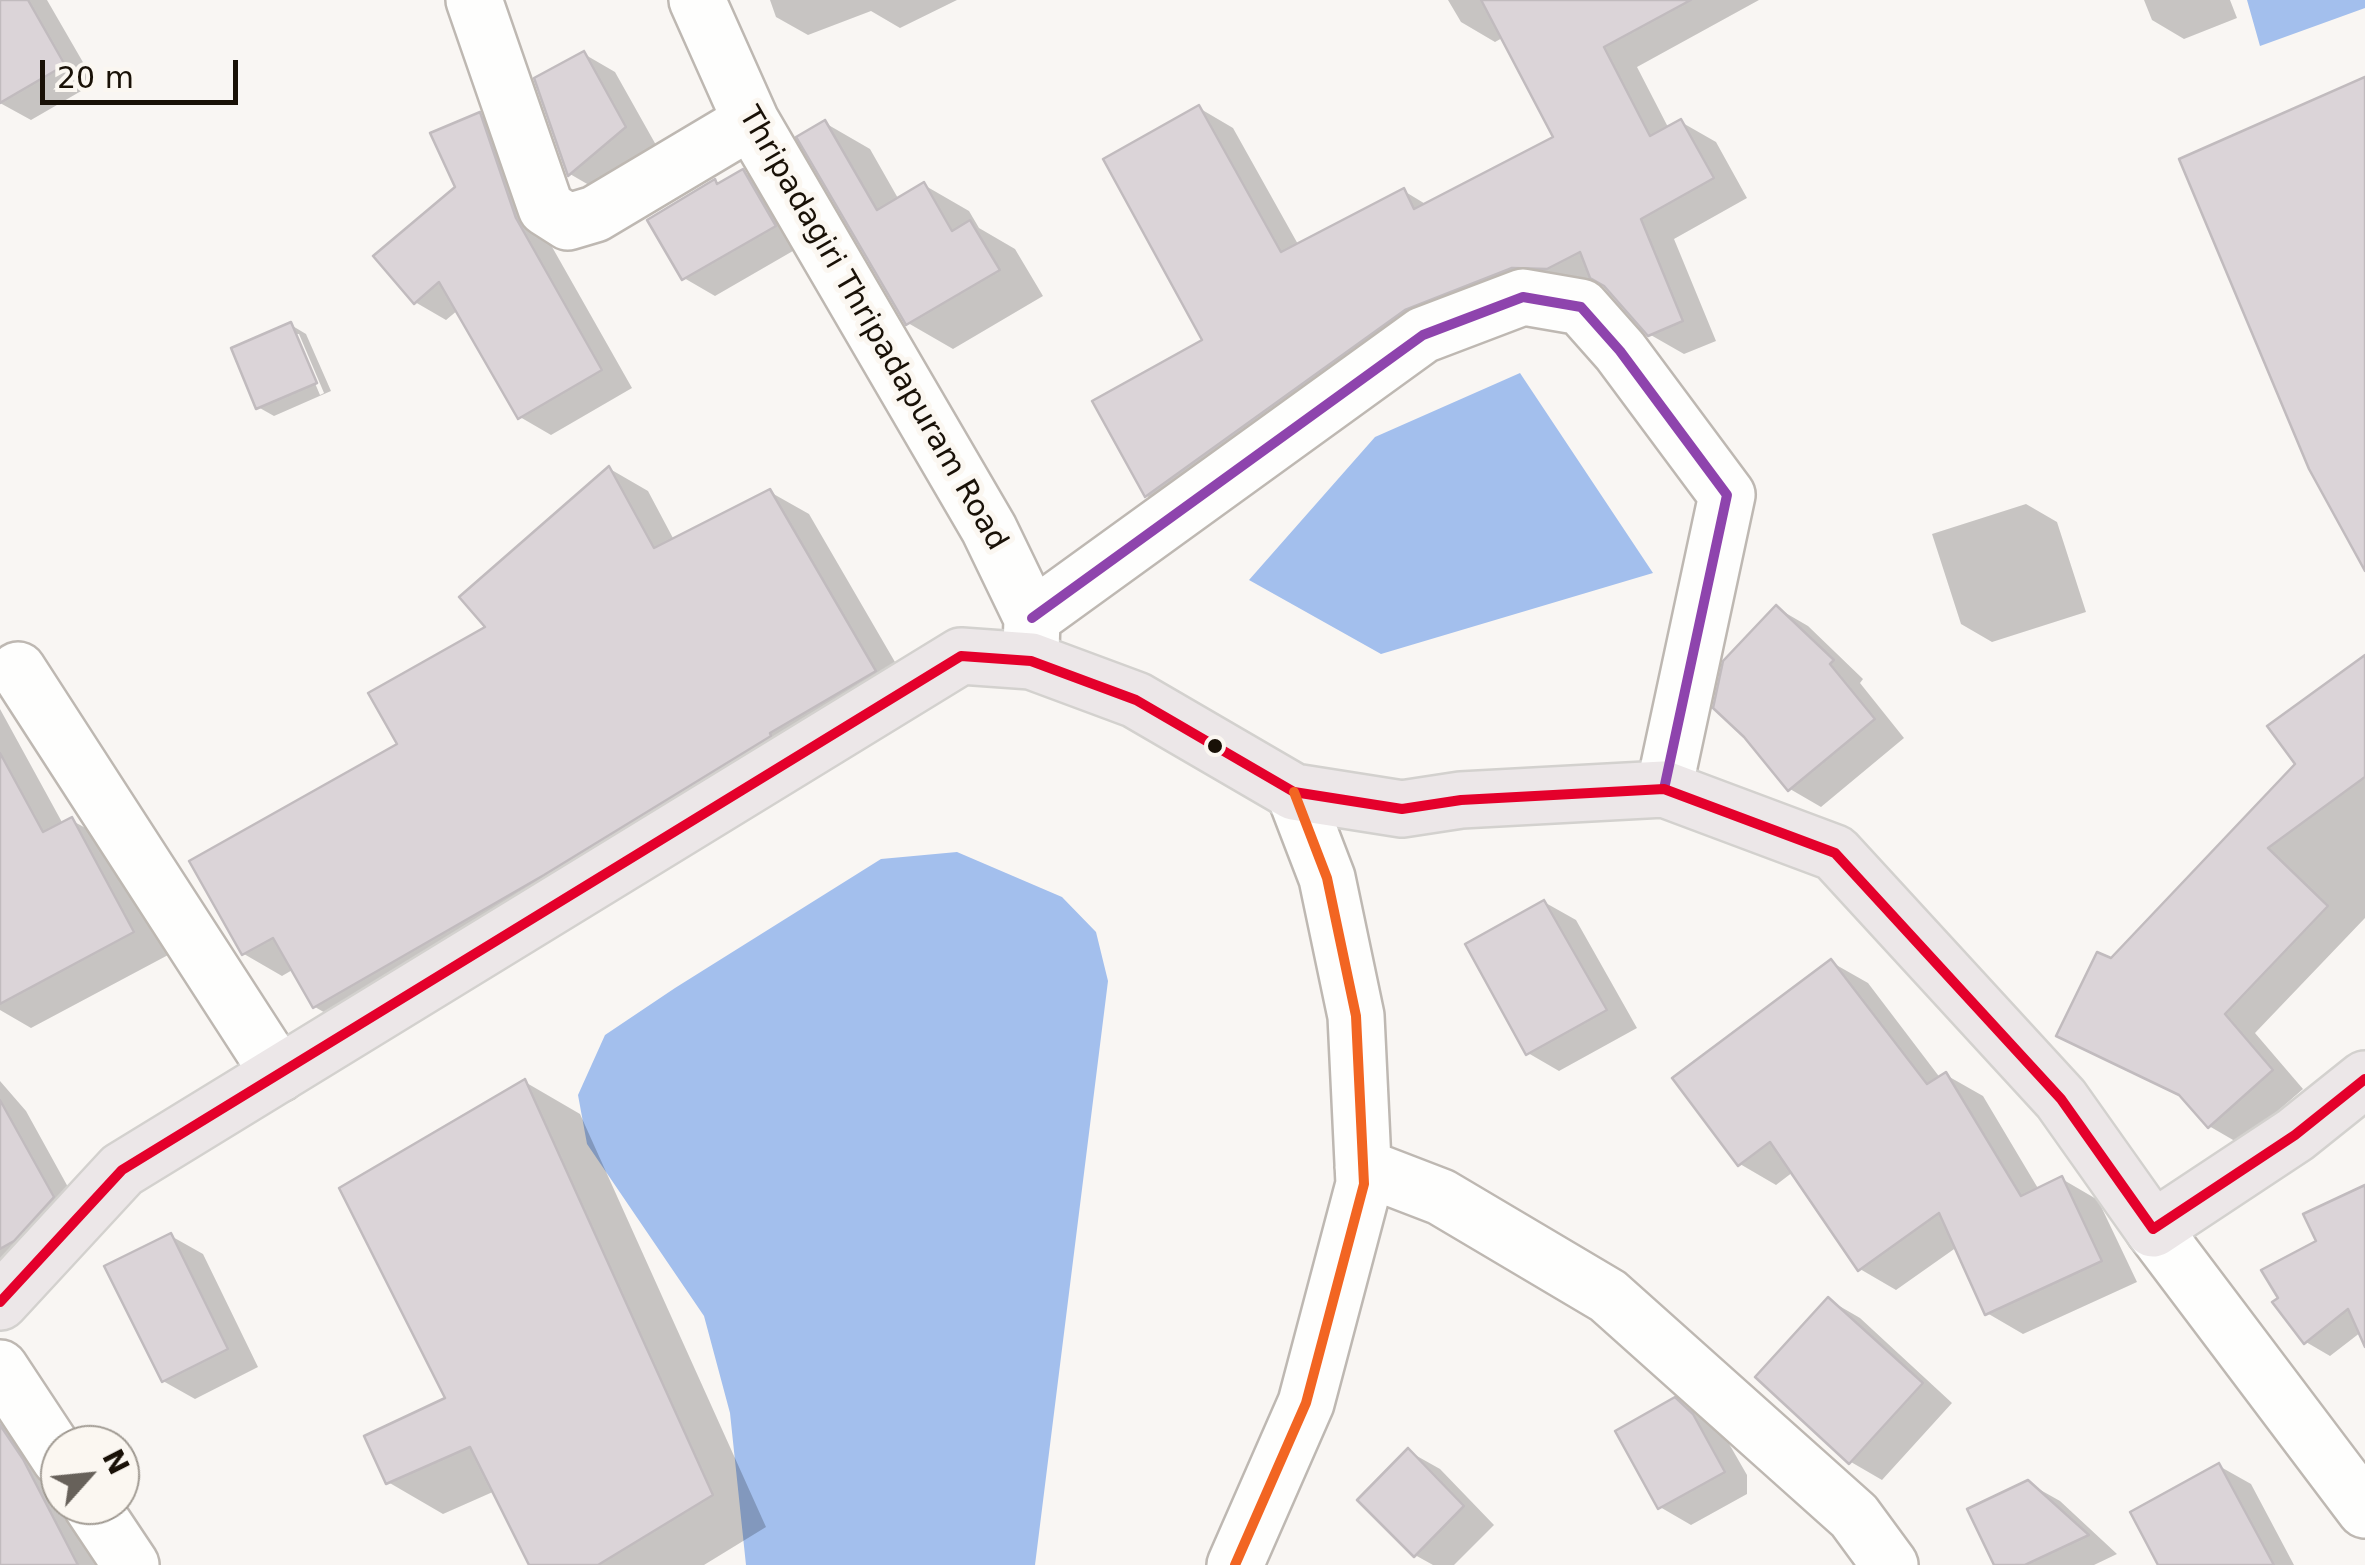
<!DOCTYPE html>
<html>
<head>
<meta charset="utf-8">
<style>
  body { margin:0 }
  #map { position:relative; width:2365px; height:1565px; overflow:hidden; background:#f9f6f3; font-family:"DejaVu Sans",sans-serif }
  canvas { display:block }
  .north { position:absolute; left:40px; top:1425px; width:100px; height:100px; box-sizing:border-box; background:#fbf7f1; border:2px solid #a19b93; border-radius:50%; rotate:63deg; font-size:28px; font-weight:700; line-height:40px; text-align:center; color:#191107 }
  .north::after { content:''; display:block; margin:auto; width:35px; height:45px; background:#67615a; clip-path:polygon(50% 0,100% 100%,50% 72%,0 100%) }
  .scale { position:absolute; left:40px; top:60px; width:198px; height:45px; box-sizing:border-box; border:5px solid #191107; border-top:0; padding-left:12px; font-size:30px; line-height:35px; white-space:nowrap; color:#191107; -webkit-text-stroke:8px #fbf7f1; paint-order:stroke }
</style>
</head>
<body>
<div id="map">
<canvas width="2365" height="1565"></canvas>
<div class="north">N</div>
<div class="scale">20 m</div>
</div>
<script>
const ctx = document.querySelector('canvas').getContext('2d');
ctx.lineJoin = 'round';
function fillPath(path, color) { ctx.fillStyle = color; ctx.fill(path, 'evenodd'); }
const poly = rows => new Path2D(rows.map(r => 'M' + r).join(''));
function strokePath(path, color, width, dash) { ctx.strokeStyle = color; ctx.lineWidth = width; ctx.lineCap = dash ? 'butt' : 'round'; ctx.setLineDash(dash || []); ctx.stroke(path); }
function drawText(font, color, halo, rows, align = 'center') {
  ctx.font = font + ' "DejaVu Sans",sans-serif'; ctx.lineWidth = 10; ctx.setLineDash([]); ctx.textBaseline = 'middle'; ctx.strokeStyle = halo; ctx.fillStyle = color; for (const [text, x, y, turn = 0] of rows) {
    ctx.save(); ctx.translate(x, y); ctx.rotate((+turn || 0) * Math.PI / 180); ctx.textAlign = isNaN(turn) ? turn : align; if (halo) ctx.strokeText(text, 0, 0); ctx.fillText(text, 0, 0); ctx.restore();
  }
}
const water = poly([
  [2247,0,2365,0,2365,8,2260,46],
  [1520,373,1653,573,1381,654,1249,580,1375,437],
  [957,852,1062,897,1096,932,1108,981,1035,1565,746,1565,730,1413,704,1316,587,1144,578,1095,605,1035,675,988,881,859]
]);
const shadow = poly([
  [0,0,47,0,95,83,31,120,0,103],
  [770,0,957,0,900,28,871,11,808,35,776,17],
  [1448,0,1759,0,1637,67,1669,129,1681,122,1716,142,1747,198,1674,239,1716,341,1684,354,1649,334,1606,284,1598,280,1582,288,1549,286,1182,515,1147,496,1096,402,1206,341,1199,108,1233,128,1299,246,1404,191,1427,205,1556,138,1504,37,1495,42,1461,22],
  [2144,0,2230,0,2237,18,2184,39,2152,20],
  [584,54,615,72,656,145,601,192,570,174],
  [480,115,511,133,547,238,632,388,551,435,520,417,458,310,446,320,415,302,458,188],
  [825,123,870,149,899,200,924,185,969,211,979,228,1015,249,1043,296,953,349,908,323],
  [743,172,774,190,805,244,715,296,684,278,715,182,720,185],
  [291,325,306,334,331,391,274,416,258,407],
  [294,334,299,334,324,393,320,395],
  [610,469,648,491,674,540,770,492,809,514,913,693,353,1029,315,1007,294,969,282,976,244,954],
  [2026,504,2057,522,2086,612,1992,642,1961,624,1932,534],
  [1777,608,1808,626,1863,679,1860,683,1904,738,1821,807,1790,789],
  [2365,658,2365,918,2255,1033,2303,1089,2240,1144,2209,1126,2185,1099,2059,1035,2112,962,2299,765],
  [0,709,63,824,71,820,109,841,170,954,31,1028,0,1010],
  [1544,902,1576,920,1637,1028,1559,1071,1528,1053],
  [1831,962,1868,983,1941,1079,1946,1075,1983,1096,2039,1190,2062,1179,2098,1200,2137,1282,2023,1334,1987,1313,1957,1247,1896,1290,1860,1269,1793,1172,1776,1185,1740,1164],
  [0,1081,26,1111,84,1216,0,1284],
  [525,1082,580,1114,766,1527,704,1565,532,1565,495,1491,443,1514,388,1482,448,1399],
  [2365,1188,2365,1329,2330,1356,2306,1342,2319,1242],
  [171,1236,203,1254,258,1367,195,1399,163,1381],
  [1829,1300,1860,1318,1952,1403,1882,1480,1851,1462],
  [1675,1400,1706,1419,1724,1435,1747,1475,1747,1494,1691,1525,1660,1507],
  [0,1414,54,1480,60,1492,60,1505,67,1505,98,1565,0,1565],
  [1408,1451,1440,1469,1494,1525,1454,1565,1433,1565,1415,1555],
  [2219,1466,2251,1484,2294,1565,2161,1565],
  [2028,1483,2060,1501,2117,1554,2094,1565,1996,1565]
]);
const building = poly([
  [0,0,28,0,65,65,0,103,0,0],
  [1481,0,1691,0,1604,47,1650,136,1681,119,1714,178,1641,219,1683,321,1648,336,1604,286,1590,278,1580,252,1547,269,1512,268,1405,310,1145,497,1092,401,1202,340,1103,159,1199,105,1281,252,1404,188,1414,209,1553,137,1481,0],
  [584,51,626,127,568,176,534,78,584,51],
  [2365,77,2365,571,2309,469,2179,159,2365,77],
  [480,112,516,218,602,370,518,419,439,282,414,304,373,256,455,187,430,133,480,112],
  [825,120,877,210,924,182,952,231,970,220,1000,270,906,325,796,137,825,120],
  [743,169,776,226,682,280,647,220,715,179,717,184,743,169],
  [291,322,317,383,256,409,231,348,291,322],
  [609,466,654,548,770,489,876,671,770,733,771,736,544,875,313,1008,273,938,242,955,189,861,397,744,368,693,485,627,459,597,609,466],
  [1776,605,1834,660,1830,664,1875,719,1788,791,1744,737,1713,708,1723,661,1776,605],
  [2365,655,2365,777,2268,848,2328,906,2225,1014,2273,1070,2208,1128,2179,1095,2056,1036,2097,952,2111,958,2295,764,2267,726,2365,655],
  [0,753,43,832,72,817,134,932,0,1004,0,753],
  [1544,900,1607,1010,1526,1055,1465,944,1544,900],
  [1831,959,1927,1084,1946,1072,2021,1196,2062,1176,2102,1261,1985,1315,1939,1213,1858,1271,1770,1142,1738,1166,1672,1078,1831,959],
  [525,1079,713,1495,598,1565,529,1565,470,1447,386,1484,364,1436,445,1398,339,1188,525,1079],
  [0,1100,54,1197,14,1241,0,1249,0,1100],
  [2365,1185,2365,1347,2348,1309,2304,1344,2272,1302,2278,1298,2261,1270,2316,1241,2303,1214,2365,1185],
  [171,1233,228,1349,162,1382,104,1266,171,1233],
  [1828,1297,1923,1383,1849,1464,1755,1377,1828,1297],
  [1675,1397,1693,1414,1725,1472,1658,1509,1615,1431,1675,1397],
  [0,1425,23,1459,78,1565,0,1565,0,1425],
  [1408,1448,1464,1506,1414,1557,1357,1500,1408,1448],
  [2219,1463,2274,1565,2158,1565,2130,1512,2219,1463],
  [2028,1480,2089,1535,2025,1565,1994,1565,1967,1509,2028,1480]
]);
const minor = poly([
  [474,0,546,208,568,222,595,214,751,121],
  [697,0,751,121,989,529,1032,618,1031,651],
  [1032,618,1423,335,1523,297,1581,307,1620,351,1727,495,1664,789],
  [18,670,279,1074],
  [1363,1167,1441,1197,1608,1296,1854,1516,1890,1565],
  [2153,1229,2365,1510],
  [0,1368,60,1459],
  [91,1505,131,1565],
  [1235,1565,1306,1403,1364,1184,1356,1016,1327,878,1294,792]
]);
const major = poly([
  [0,1302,122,1170,961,656,1031,661,1136,700,1294,792,1402,809,1461,800,1664,789,1835,853,2061,1099,2153,1229,2295,1135,2365,1079]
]);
const bus1 = poly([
  [1032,618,1423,335,1523,297,1581,307,1620,351,1727,495,1664,789]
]);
const bus2 = poly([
  [0,1302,122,1170,961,656,1031,661,1136,700,1294,792,1402,809,1461,800,1664,789,1835,853,2061,1099,2153,1229,2295,1135,2365,1079]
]);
const bus3 = poly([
  [1235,1565,1306,1403,1364,1184,1356,1016,1327,878,1294,792]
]);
const markers = [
  [1215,746,9,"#191107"]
];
const streetNames = [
  ["Thripadagiri Thripadapuram Road",872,329,60]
];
fillPath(water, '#a3bfed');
fillPath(shadow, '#0003');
fillPath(building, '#dbd4d8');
strokePath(building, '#c1bbbe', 2.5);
strokePath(minor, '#beb8b2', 60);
strokePath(major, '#d3d1ce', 60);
strokePath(minor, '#fefefd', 55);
strokePath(major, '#ece7e8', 55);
strokePath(bus1, '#8e44ad', 10);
strokePath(bus2, '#e4002b', 10);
strokePath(bus3, '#f26522', 10);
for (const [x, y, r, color] of markers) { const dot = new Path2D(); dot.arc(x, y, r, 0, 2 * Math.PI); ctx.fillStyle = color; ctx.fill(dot); strokePath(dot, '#fbf7f1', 4); }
drawText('30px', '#191107', '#fbf7f1', streetNames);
</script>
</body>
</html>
